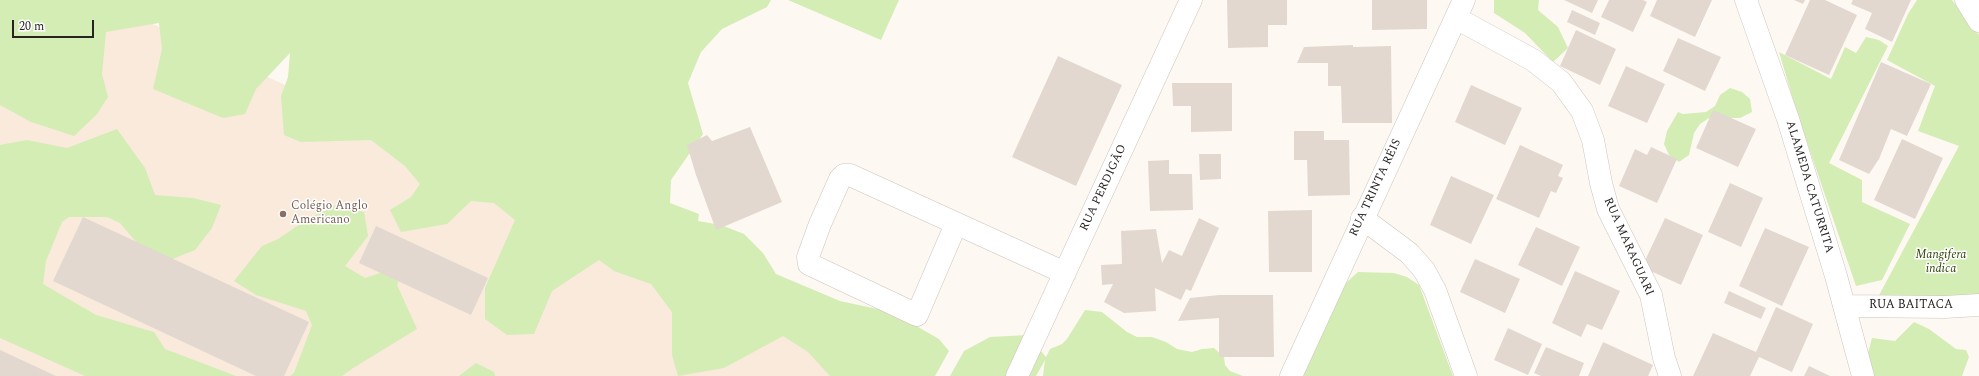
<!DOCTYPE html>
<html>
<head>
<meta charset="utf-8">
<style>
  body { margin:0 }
  #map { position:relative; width:1979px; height:376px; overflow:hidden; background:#fef8f3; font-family:Spectral,serif }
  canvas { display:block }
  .scale { position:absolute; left:12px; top:20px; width:82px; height:18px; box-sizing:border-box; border:2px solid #262320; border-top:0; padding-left:5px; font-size:12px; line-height:14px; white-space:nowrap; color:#262320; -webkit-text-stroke:3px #fff; paint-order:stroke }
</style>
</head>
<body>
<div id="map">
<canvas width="1979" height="376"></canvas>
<div class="scale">20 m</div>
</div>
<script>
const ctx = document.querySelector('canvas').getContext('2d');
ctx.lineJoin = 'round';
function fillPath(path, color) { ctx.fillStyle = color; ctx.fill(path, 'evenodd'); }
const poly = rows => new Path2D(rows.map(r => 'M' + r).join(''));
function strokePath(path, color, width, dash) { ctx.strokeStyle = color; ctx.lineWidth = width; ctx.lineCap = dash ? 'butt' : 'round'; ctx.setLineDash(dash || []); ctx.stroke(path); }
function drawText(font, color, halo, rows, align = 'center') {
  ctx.font = font + ' Spectral,serif'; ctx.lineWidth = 3; ctx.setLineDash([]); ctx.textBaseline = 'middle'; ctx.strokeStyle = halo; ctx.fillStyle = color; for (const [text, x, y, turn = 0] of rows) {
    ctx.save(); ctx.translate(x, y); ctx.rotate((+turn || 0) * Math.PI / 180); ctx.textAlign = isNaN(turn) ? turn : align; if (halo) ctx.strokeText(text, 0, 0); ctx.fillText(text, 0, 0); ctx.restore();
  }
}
const built = poly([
  [24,0,101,0,915,376,0,376,0,53]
]);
const green = poly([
  [0,0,771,0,767,7,722,29,701,52,688,83,703,134,671,180,670,203,699,214,698,221,721,225,744,234,763,253,776,274,840,301,882,310,904,319,939,339,949,351,935,376,830,376,808,352,783,336,724,368,678,376,672,355,672,312,651,284,614,271,599,260,552,291,534,334,507,335,485,319,485,288,515,220,494,203,471,201,447,224,401,232,390,210,411,197,420,184,405,166,371,140,301,142,284,135,281,96,288,77,290,53,256,89,245,114,223,118,153,89,162,49,159,23,106,32,102,74,108,97,97,114,74,136,31,122,0,105],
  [788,0,899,0,881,40],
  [1494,0,1539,0,1538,10,1558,27,1568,48,1553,62,1525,33,1494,13],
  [1917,0,1952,0,1979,35,1979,295,1877,299,1959,146,1918,131,1935,86,1887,60,1908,14],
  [1866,37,1879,40,1888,46,1829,163,1862,180,1862,202,1910,224,1882,280,1856,286,1798,116,1779,52,1831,79,1845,47,1856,53],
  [1730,88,1742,92,1750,99,1752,112,1740,118,1709,118,1700,124,1694,133,1689,155,1679,162,1669,155,1664,144,1667,131,1678,112,1683,114,1706,112,1715,106,1720,95],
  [117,129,145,168,155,195,193,198,221,205,212,228,195,250,170,260,138,244,120,223,107,217,69,217,62,222,46,261,43,284,96,315,154,332,165,349,236,376,85,376,0,338,0,145,27,140,67,148],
  [337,205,364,212,368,236,345,266,365,278,386,271,400,276,397,285,417,329,353,368,342,376,290,376,294,373,312,325,306,311,256,295,234,281,262,246,278,239,309,218],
  [1358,272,1394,273,1407,277,1419,285,1453,376,1299,376,1329,298],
  [1085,310,1102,312,1127,332,1137,337,1152,337,1166,342,1177,349,1192,352,1202,349,1214,348,1224,357,1225,365,1230,371,1243,376,1043,376,1045,360,1036,376,950,376,964,351,990,337,1028,335,1046,357,1050,349,1062,344,1067,339],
  [1914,322,1929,329,1956,349,1966,350,1969,357,1962,376,1869,376,1868,353,1872,338,1895,341],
  [476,363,494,372,495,376,459,376]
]);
const building = poly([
  [1227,0,1287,0,1287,25,1268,25,1268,47,1228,48],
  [1372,0,1427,0,1427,29,1372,30],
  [1564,0,1598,0,1592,13],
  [1609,0,1643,0,1647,2,1633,32,1601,17],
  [1657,0,1712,0,1695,37,1650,16],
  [1794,0,1805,0,1803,4],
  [1810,0,1825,0,1857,15,1829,75,1785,55],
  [1853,0,1911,0,1892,42,1865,29,1872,13,1851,4],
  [1572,10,1600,23,1595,35,1567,22],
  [1576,30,1616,49,1600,85,1560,66],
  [1678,38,1721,57,1705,91,1663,71],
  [1353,45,1353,47,1391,46,1392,123,1342,123,1341,86,1328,86,1328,63,1297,63,1304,47],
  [1058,56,1122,85,1076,186,1012,157],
  [1881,62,1931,84,1907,136,1891,129,1879,159,1869,174,1839,160],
  [1626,66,1665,84,1647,123,1608,106],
  [1172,83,1232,83,1232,131,1191,132,1191,106,1173,106],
  [1471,85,1522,108,1505,145,1455,122],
  [1713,110,1756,129,1738,167,1696,148],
  [750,127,782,202,716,230,696,175,687,145,707,135,712,141],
  [1294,131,1324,131,1324,140,1349,140,1350,195,1308,196,1307,160,1294,160],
  [1902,139,1943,158,1915,219,1874,200],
  [1520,145,1563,165,1558,176,1563,178,1556,193,1551,191,1539,218,1496,199],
  [1651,147,1677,159,1657,203,1619,186,1635,149,1647,155],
  [1199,154,1221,154,1221,179,1200,180],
  [1169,160,1169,174,1192,174,1193,210,1150,211,1148,161],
  [1451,176,1494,195,1471,244,1430,225],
  [1730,183,1763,198,1741,247,1708,232],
  [1312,210,1312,272,1269,272,1268,211],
  [83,217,309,322,284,376,256,376,53,281],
  [1199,218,1219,228,1191,291,1186,289,1181,300,1155,288,1156,311,1124,313,1104,302,1113,284,1102,285,1101,265,1122,264,1121,231,1156,229,1162,263,1169,250,1182,256],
  [1665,218,1703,235,1681,285,1642,267],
  [376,226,488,278,471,315,359,263],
  [1536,227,1580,247,1562,286,1518,265],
  [1765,228,1809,247,1782,306,1739,286],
  [1475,259,1520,279,1505,313,1460,292],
  [1575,271,1620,291,1602,330,1587,324,1581,337,1552,323],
  [1729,291,1766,308,1761,319,1724,303],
  [1219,295,1273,295,1274,357,1219,357,1219,318,1178,321,1190,298],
  [1776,307,1813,324,1792,372,1759,357,1750,376,1693,376,1713,333,1756,352],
  [1508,328,1542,344,1528,375,1494,360],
  [1603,342,1653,365,1648,376,1588,376],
  [1546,347,1584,363,1579,376,1541,376,1534,373],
  [0,350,56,376,0,376],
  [1809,366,1830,376,1804,376]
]);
const minor = poly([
  [1746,0,1788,119,1836,276,1863,376],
  [1966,0,1979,21],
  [1456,18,1533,60,1561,82,1582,111,1593,140,1601,183,1608,209,1651,295,1664,358,1670,376],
  [1362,218,1409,253,1424,270,1435,290,1466,376],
  [956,224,917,315,809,264,808,257,820,224,840,179,844,175,850,175,1065,273],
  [1844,306,1945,307,1979,305],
  [1017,376,1191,0],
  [1291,376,1464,0]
]);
const markers = [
  [283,214,4,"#8d6e63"]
];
const streetNames = [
  ["ALAMEDA CATURRITA",1809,187,73],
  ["RUA PERDIGÃO",1104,188,-65],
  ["RUA TRINTA RÉIS",1376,188,-65],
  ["RUA MARAGUARI",1628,247,66],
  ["RUA BAITACA",1911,306]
];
const educationNames = [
  ["Colégio Anglo",291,207],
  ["Americano",291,221]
];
const parkNames = [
  ["Mangifera",1941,256],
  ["indica",1941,270]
];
fillPath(built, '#f9eadc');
fillPath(green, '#d3edb5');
fillPath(building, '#e2d8d0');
strokePath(minor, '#cdc4bc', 23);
strokePath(minor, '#fff', 22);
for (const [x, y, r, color] of markers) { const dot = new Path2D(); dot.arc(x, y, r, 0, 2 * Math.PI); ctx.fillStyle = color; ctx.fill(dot); strokePath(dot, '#fff', 1.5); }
drawText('12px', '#262320', '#fff', streetNames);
drawText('12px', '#785e54', '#fff', educationNames, 'left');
drawText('italic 12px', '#2c4102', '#fff', parkNames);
</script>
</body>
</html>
